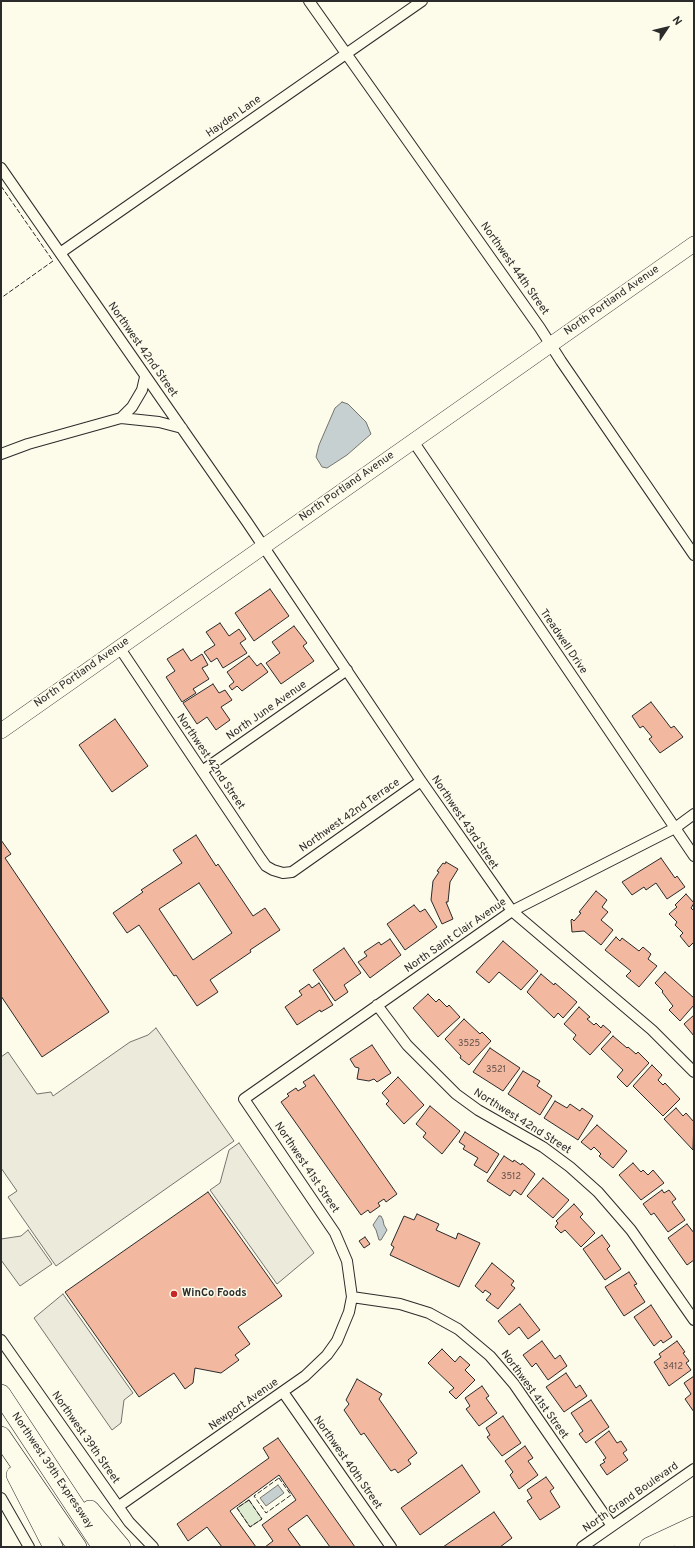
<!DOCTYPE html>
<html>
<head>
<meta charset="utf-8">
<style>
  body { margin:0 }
  #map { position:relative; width:695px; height:1548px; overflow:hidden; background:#fdfbea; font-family:Overpass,sans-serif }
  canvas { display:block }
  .frame { position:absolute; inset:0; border:2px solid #2b2b2b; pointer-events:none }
  .north { position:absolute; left:647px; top:8px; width:40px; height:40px; -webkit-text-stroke:3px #fdfbea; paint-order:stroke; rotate:55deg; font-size:11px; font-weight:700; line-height:16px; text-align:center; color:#2b2b2b }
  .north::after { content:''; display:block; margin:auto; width:14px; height:18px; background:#2b2b2b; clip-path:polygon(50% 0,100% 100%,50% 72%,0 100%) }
</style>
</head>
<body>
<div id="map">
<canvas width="695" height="1548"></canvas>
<div class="frame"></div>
<div class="north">N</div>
</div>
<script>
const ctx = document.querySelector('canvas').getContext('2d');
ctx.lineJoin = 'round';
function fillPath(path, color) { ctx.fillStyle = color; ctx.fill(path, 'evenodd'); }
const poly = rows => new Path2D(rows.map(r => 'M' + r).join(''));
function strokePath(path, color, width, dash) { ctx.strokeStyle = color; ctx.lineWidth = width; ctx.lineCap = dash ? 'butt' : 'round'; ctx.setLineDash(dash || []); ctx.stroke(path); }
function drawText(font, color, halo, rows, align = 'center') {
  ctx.font = font + ' Overpass,sans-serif'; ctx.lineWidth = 3; ctx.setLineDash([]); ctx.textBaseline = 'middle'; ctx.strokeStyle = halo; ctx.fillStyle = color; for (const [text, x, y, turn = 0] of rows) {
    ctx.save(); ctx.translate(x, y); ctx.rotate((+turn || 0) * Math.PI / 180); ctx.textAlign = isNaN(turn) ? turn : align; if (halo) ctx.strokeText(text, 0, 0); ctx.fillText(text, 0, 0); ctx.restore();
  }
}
const green = poly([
  [249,1500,262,1519,250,1527,237,1508,249,1500]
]);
const parking = poly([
  [156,1028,234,1141,56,1266,8,1197,17,1191,1,1168,1,1057,8,1052,37,1094,51,1092,53,1096,130,1042,148,1035,156,1028],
  [239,1143,314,1253,277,1284,210,1190,220,1183,229,1150,239,1143],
  [28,1230,52,1264,20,1286,1,1260,1,1239,21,1236,28,1230],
  [63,1294,133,1393,124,1400,121,1423,112,1430,34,1318,63,1294]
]);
const water = poly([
  [342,402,348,404,366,422,371,434,347,455,327,468,322,467,316,457,319,445,335,408,342,402],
  [379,1216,381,1216,383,1220,384,1225,387,1230,381,1240,379,1240,376,1230,373,1225,379,1216],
  [278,1485,284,1493,266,1506,260,1498,278,1485]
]);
const building = poly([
  [270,589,289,616,254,641,235,613,270,589],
  [220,623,229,636,239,629,246,639,240,643,247,653,223,668,217,658,211,662,204,652,215,645,206,632,220,623],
  [294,626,307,643,303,646,314,661,281,684,266,663,280,653,272,642,294,626],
  [183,649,191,661,202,654,208,665,202,668,209,679,193,689,196,693,182,702,166,677,175,671,167,659,183,649],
  [249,656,257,666,261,663,268,672,242,691,237,686,232,690,229,686,234,682,227,672,249,656],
  [213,684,219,693,225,690,232,700,221,707,230,720,216,730,207,717,197,724,183,703,213,684],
  [651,702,671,728,674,726,683,737,660,753,649,739,652,737,643,726,640,728,632,716,651,702],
  [115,719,148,766,112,792,79,745,115,719],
  [196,835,216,866,218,864,253,916,265,908,280,930,250,950,251,952,210,980,218,992,197,1006,176,975,174,976,139,925,127,933,113,913,143,892,141,890,182,863,173,850,196,835],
  [199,883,232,933,193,960,159,909,199,883],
  [1,840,11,854,5,858,109,1012,42,1057,1,996,1,840],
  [661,858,675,878,677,876,685,887,667,899,656,883,646,890,644,887,632,895,622,882,661,858],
  [446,862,458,869,450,882,448,902,446,902,453,919,442,924,431,900,433,881,439,872,437,871,443,863,445,864,446,862],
  [596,891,607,900,602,907,608,912,601,920,613,930,601,945,584,931,572,932,571,920,572,919,574,921,581,913,579,912,596,891],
  [686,894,694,903,691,908,694,911,694,942,689,947,680,936,683,933,675,925,677,922,669,914,677,907,675,905,686,894],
  [414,905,420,912,425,909,437,927,405,950,387,924,414,905],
  [616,937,620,941,622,938,639,951,643,947,651,954,648,959,657,966,639,987,626,976,631,971,605,950,616,937],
  [390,939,401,955,370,978,358,962,367,956,364,952,379,942,381,945,390,939],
  [503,941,538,971,521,990,499,972,489,983,476,972,503,941],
  [344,948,361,973,344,985,348,992,335,1001,313,970,344,948],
  [665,972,694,998,694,1005,680,1021,669,1010,673,1006,662,992,663,991,655,983,665,972],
  [541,974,554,985,555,983,577,1002,563,1018,558,1013,554,1018,527,992,541,974],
  [319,983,333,1005,321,1012,320,1010,297,1025,285,1007,302,995,299,991,309,984,312,988,319,983],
  [428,994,436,1002,439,999,447,1007,449,1005,460,1017,438,1037,413,1008,428,994],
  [579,1007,590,1017,587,1019,594,1025,596,1023,601,1028,603,1025,611,1032,590,1055,573,1039,576,1035,564,1024,579,1007],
  [694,1015,694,1036,684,1024,694,1015],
  [464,1019,480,1034,482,1032,491,1041,469,1065,460,1058,461,1056,445,1039,464,1019],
  [613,1036,627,1048,628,1047,636,1054,638,1052,649,1063,627,1087,617,1077,623,1070,601,1049,613,1036],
  [372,1045,391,1073,377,1082,374,1079,369,1081,357,1079,359,1068,355,1067,350,1059,372,1045],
  [490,1048,520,1068,503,1091,473,1072,490,1048],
  [652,1065,662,1075,658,1080,663,1085,665,1083,680,1099,663,1116,633,1086,652,1065],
  [523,1071,540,1081,537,1086,552,1096,540,1115,508,1094,523,1071],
  [314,1075,397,1194,386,1202,384,1199,378,1203,380,1206,370,1213,368,1210,361,1215,281,1102,289,1096,287,1094,296,1088,298,1091,306,1086,303,1082,314,1075],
  [398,1077,424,1105,404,1124,386,1104,389,1101,382,1093,398,1077],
  [555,1101,567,1108,570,1104,580,1111,582,1108,593,1116,578,1140,544,1118,555,1101],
  [430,1106,460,1131,442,1154,423,1137,426,1133,416,1124,430,1106],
  [676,1108,683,1116,686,1113,694,1122,693,1150,664,1119,676,1108],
  [597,1125,627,1151,613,1168,599,1156,601,1154,594,1147,591,1150,581,1142,597,1125],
  [465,1132,499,1154,487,1173,474,1165,478,1158,463,1149,465,1146,459,1142,465,1132],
  [504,1156,513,1162,514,1160,521,1165,522,1163,535,1174,521,1195,514,1190,510,1196,487,1181,504,1156],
  [633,1163,641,1172,643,1170,648,1175,653,1170,664,1183,641,1200,619,1175,633,1163],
  [543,1178,569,1200,553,1218,527,1196,543,1178],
  [662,1190,664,1193,669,1190,676,1199,672,1202,685,1220,668,1232,654,1213,651,1215,643,1204,662,1190],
  [208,1192,282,1296,238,1327,250,1344,235,1355,239,1360,221,1373,195,1368,193,1383,185,1389,174,1373,139,1397,65,1292,208,1192],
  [574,1204,583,1214,580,1217,595,1233,581,1247,565,1230,561,1233,555,1227,558,1223,556,1221,574,1204],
  [417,1214,439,1224,436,1230,456,1239,458,1233,480,1243,459,1287,390,1255,394,1247,391,1245,404,1216,414,1220,417,1214],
  [687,1224,694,1233,694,1260,687,1265,668,1238,687,1224],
  [602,1235,610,1246,607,1249,621,1269,605,1280,583,1249,602,1235],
  [365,1237,370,1244,364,1248,359,1241,365,1237],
  [492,1263,514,1281,511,1285,515,1288,498,1309,486,1300,491,1294,485,1290,483,1293,475,1286,492,1263],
  [629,1272,637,1284,634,1285,645,1302,624,1316,605,1287,629,1272],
  [520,1304,540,1330,528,1339,519,1327,509,1335,498,1321,520,1304],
  [651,1305,672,1337,663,1343,661,1340,654,1346,634,1317,651,1305],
  [542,1341,555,1359,560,1355,567,1366,548,1380,536,1363,532,1367,523,1355,542,1341],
  [677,1341,685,1352,683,1353,689,1361,686,1363,691,1370,669,1386,654,1362,661,1357,659,1354,677,1341],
  [442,1349,455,1362,460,1356,470,1365,465,1370,475,1380,456,1399,449,1392,454,1388,428,1363,442,1349],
  [566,1373,576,1388,580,1385,587,1396,564,1412,546,1387,566,1373],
  [694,1376,694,1412,685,1399,691,1394,684,1383,694,1376],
  [357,1379,382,1394,379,1399,417,1453,408,1460,411,1464,398,1473,395,1469,391,1471,364,1433,361,1435,344,1410,349,1404,346,1400,357,1379],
  [482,1386,489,1396,486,1398,497,1413,479,1426,466,1409,470,1406,465,1398,482,1386],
  [591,1400,609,1427,586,1443,579,1434,583,1431,571,1413,591,1400],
  [503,1416,521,1443,502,1456,487,1437,490,1435,486,1428,503,1416],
  [609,1431,617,1443,621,1441,627,1450,623,1453,628,1460,607,1475,600,1465,605,1462,603,1460,606,1458,595,1442,609,1431],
  [278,1438,355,1547,330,1547,307,1515,288,1529,301,1547,265,1547,273,1541,262,1525,296,1500,279,1475,230,1511,256,1547,222,1547,207,1527,188,1541,177,1524,269,1458,263,1448,278,1438],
  [525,1446,533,1458,528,1461,538,1475,519,1489,510,1475,513,1472,505,1461,525,1446],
  [462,1465,480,1492,420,1535,401,1508,462,1465],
  [546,1477,554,1488,550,1491,560,1507,540,1520,527,1501,532,1498,527,1490,546,1477],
  [494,1512,512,1538,500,1547,443,1547,494,1512]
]);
const street = poly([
  [309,1,540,328,561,361,694,555],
  [1,168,247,522,421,781,512,911,652,1030,694,1072],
  [60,253,422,1],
  [121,418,132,407,142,390,145,377],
  [413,441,694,856],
  [1,454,28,444,121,418,159,422,182,428],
  [119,647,261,859,266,866,273,870,283,873,292,872,421,781],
  [202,771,347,670],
  [377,1005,407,1045,456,1094,478,1110,543,1147,570,1167,598,1192,631,1230,694,1320],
  [1,1340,129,1522,153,1547],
  [283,1392,391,1547],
  [1,1498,29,1547],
  [119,1506,305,1376,327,1355,337,1341,349,1312,352,1297],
  [612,1526,514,1384,490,1356,458,1329,429,1313,400,1304,352,1297,347,1261,335,1233,244,1099,512,911,675,828,694,814],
  [582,1547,694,1469]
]);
const secondary = poly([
  [1,731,694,244]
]);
const highway = poly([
  [1,1394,102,1547],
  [1,1436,77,1547],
  [16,1475,53,1547],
  [90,1510,121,1547],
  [649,1547,694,1526],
  [684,1547,694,1540]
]);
const fence = poly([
  [1,186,53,261,1,298],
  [279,1478,291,1495,266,1513,254,1496,279,1478],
  [249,1500,262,1519,250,1527,237,1508,249,1500]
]);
const markers = [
  [174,1294,4,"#c62828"]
];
const numberNames = [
  ["3525",469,1044],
  ["3521",496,1070],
  ["3512",511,1177],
  ["3412",673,1367]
];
const streetNames = [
  ["Hayden Lane",234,117,-35],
  ["Northwest 44th Street",514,269,55],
  ["North Portland Avenue",612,301,-35],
  ["Northwest 42nd Street",142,350,55],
  ["North Portland Avenue",347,487,-35],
  ["Treadwell Drive",563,642,56],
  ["North Portland Avenue",82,673,-35],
  ["North June Avenue",267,711,-35],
  ["Northwest 42nd Street",210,762,56],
  ["Northwest 42nd Terrace",350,816,-35],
  ["Northwest 43rd Street",464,823,56],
  ["North Saint Clair Avenue",456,936,-35],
  ["Northwest 42nd Street",522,1122,32],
  ["Northwest 41st Street",306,1168,56],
  ["Northwest 41st Street",534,1395,54],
  ["Newport Avenue",244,1405,-35],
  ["Northwest 39th Street",85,1438,55],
  ["Northwest 40th Street",347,1463,55],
  ["Northwest 39th Expressway",52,1471,56],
  ["North Grand Boulevard",631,1498,-35]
];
const poiNames = [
  ["WinCo Foods",182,1294]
];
fillPath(green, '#deebd1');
strokePath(green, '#74746e', 1);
fillPath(parking, '#eceadb');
strokePath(parking, '#74746e', 1);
fillPath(water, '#c7d0d0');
strokePath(water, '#74746e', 1);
fillPath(building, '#f2b8a0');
strokePath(building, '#2b2b2b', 1);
strokePath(street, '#2b2b2b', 12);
strokePath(secondary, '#2b2b2b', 16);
strokePath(highway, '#2b2b2b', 20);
strokePath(street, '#fdfbea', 10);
strokePath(secondary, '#fdfbea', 15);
strokePath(highway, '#fdfbea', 19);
strokePath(fence, '#2b2b2b', 1, [5, 2]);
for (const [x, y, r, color] of markers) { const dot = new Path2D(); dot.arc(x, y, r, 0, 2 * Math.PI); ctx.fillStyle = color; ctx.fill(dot); strokePath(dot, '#fdfbea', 1.5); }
drawText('9px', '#5d4e48', null, numberNames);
drawText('11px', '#2b2b2b', '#fdfbea', streetNames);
drawText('bold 11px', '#2b2b2b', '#fdfbea', poiNames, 'left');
</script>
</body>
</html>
